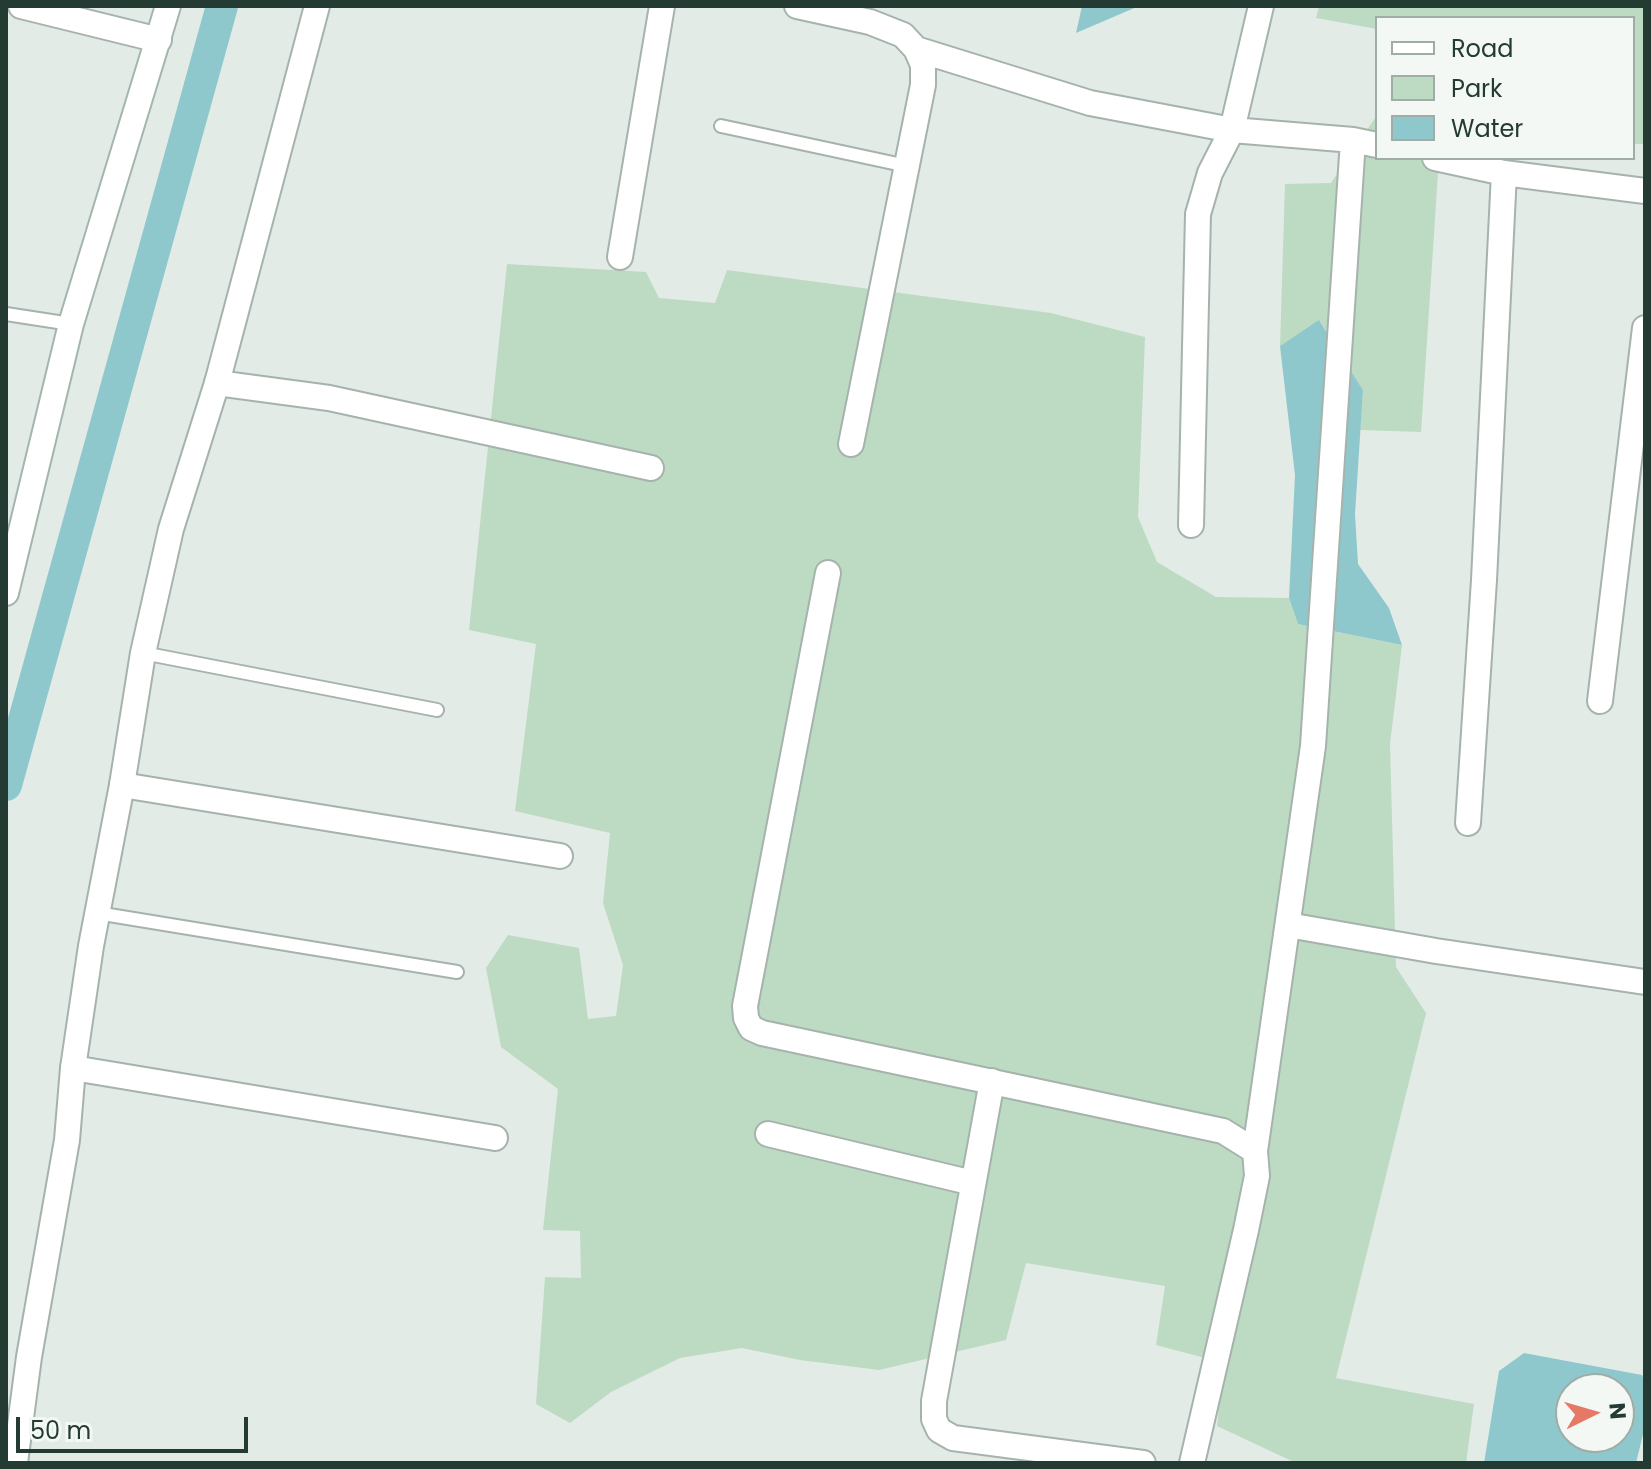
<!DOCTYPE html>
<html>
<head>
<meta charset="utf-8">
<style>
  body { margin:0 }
  #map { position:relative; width:1651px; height:1469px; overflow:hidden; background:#e3ebe7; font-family:Poppins,sans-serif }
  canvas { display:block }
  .frame { position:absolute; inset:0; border:8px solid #243b33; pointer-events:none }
  .legend { position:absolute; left:1375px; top:16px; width:260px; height:144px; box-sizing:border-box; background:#f3f8f5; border:2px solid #a0aca7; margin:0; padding:10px 14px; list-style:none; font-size:24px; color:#243b33 }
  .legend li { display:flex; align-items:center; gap:16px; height:40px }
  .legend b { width:40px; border:2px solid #a0aca7 }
  .north { position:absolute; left:1555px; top:1373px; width:80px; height:80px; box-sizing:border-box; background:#f3f8f5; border:2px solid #a0aca7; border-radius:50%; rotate:85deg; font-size:22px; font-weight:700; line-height:32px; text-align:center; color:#243b33 }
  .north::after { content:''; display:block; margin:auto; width:28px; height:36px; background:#e67966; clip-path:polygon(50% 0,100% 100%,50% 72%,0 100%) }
  .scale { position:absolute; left:16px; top:1417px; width:232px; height:36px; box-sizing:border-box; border:4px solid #243b33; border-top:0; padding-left:10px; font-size:24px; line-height:28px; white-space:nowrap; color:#243b33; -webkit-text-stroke:6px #f3f8f5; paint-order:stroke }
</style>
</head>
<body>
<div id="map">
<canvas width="1651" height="1469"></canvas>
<div class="frame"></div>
<ul class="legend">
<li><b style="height:10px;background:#fff"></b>Road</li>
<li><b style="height:22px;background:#bddbc2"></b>Park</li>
<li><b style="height:22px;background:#8fc8cc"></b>Water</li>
</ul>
<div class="north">N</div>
<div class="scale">50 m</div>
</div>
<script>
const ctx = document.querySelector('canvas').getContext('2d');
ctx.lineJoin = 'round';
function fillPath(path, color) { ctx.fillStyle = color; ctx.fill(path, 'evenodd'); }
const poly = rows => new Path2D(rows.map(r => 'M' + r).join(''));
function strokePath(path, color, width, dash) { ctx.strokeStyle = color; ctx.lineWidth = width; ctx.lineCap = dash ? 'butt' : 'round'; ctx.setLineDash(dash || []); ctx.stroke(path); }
const green = poly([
  [1319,6,1645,6,1645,144,1633,144,1633,18,1377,18,1377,29,1316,18],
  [1377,115,1377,158,1439,158,1421,432,1360,430,1363,390,1320,321,1280,346,1285,184,1331,183],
  [507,264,646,272,659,298,715,303,727,270,1051,313,1145,337,1138,517,1157,562,1216,597,1289,598,1298,624,1402,645,1390,744,1396,967,1426,1013,1336,1378,1474,1404,1466,1463,1296,1463,1217,1426,1224,1363,1156,1345,1165,1286,1026,1263,1006,1340,879,1370,800,1360,742,1348,680,1358,611,1392,570,1423,536,1404,545,1277,581,1278,580,1231,543,1230,558,1089,501,1047,486,968,508,935,579,948,588,1019,616,1016,623,965,603,903,610,833,515,811,536,644,469,630]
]);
const water = poly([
  [1082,6,1139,6,1076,33],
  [1319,320,1363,390,1355,514,1358,564,1389,608,1402,645,1298,624,1289,598,1295,475,1280,346],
  [1524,1353,1642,1375,1645,1382,1645,1426,1636,1463,1484,1463,1499,1371],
  [1571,1389,1619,1389,1619,1437,1571,1437]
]);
const canal = poly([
  [6,785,222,6]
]);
const service = poly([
  [721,126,907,166],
  [6,314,71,324],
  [143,653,437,710],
  [97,913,457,972]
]);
const minor = poly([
  [21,6,159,40],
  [797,6,870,22,903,35,916,49,923,65,923,85,851,444],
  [916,49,1090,103,1232,130,1353,140,1377,145],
  [1435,158,1504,173,1645,191],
  [620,257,662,6],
  [217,383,329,398,651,468],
  [1191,525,1198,214,1210,173,1232,130,1261,6],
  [828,573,745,1006,746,1018,751,1028,762,1033,1223,1131,1255,1151,1257,1176,1246,1230,1192,1463],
  [1600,701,1645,328],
  [122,785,560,856],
  [1468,823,1484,580,1504,173],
  [1288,925,1436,951,1645,982],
  [73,1068,495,1138],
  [992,1081,934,1401,934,1419,939,1430,953,1438,1143,1463],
  [768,1134,973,1183],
  [1255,1151,1313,746,1353,140]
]);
const tertiary = poly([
  [15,1463,29,1357,67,1140,73,1068,91,946,122,785,143,653,171,529,217,383,317,6]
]);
const secondary = poly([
  [6,593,71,324,168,6]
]);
fillPath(green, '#bddbc2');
fillPath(water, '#8fc8cc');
strokePath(canal, '#8fc8cc', 32);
strokePath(service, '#a6b3ad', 16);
strokePath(minor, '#a6b3ad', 28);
strokePath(tertiary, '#a6b3ad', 28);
strokePath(secondary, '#a2b6ad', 28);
strokePath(service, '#fff', 12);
strokePath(minor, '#fff', 24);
strokePath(tertiary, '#fff', 24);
strokePath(secondary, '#fff', 24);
</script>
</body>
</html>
